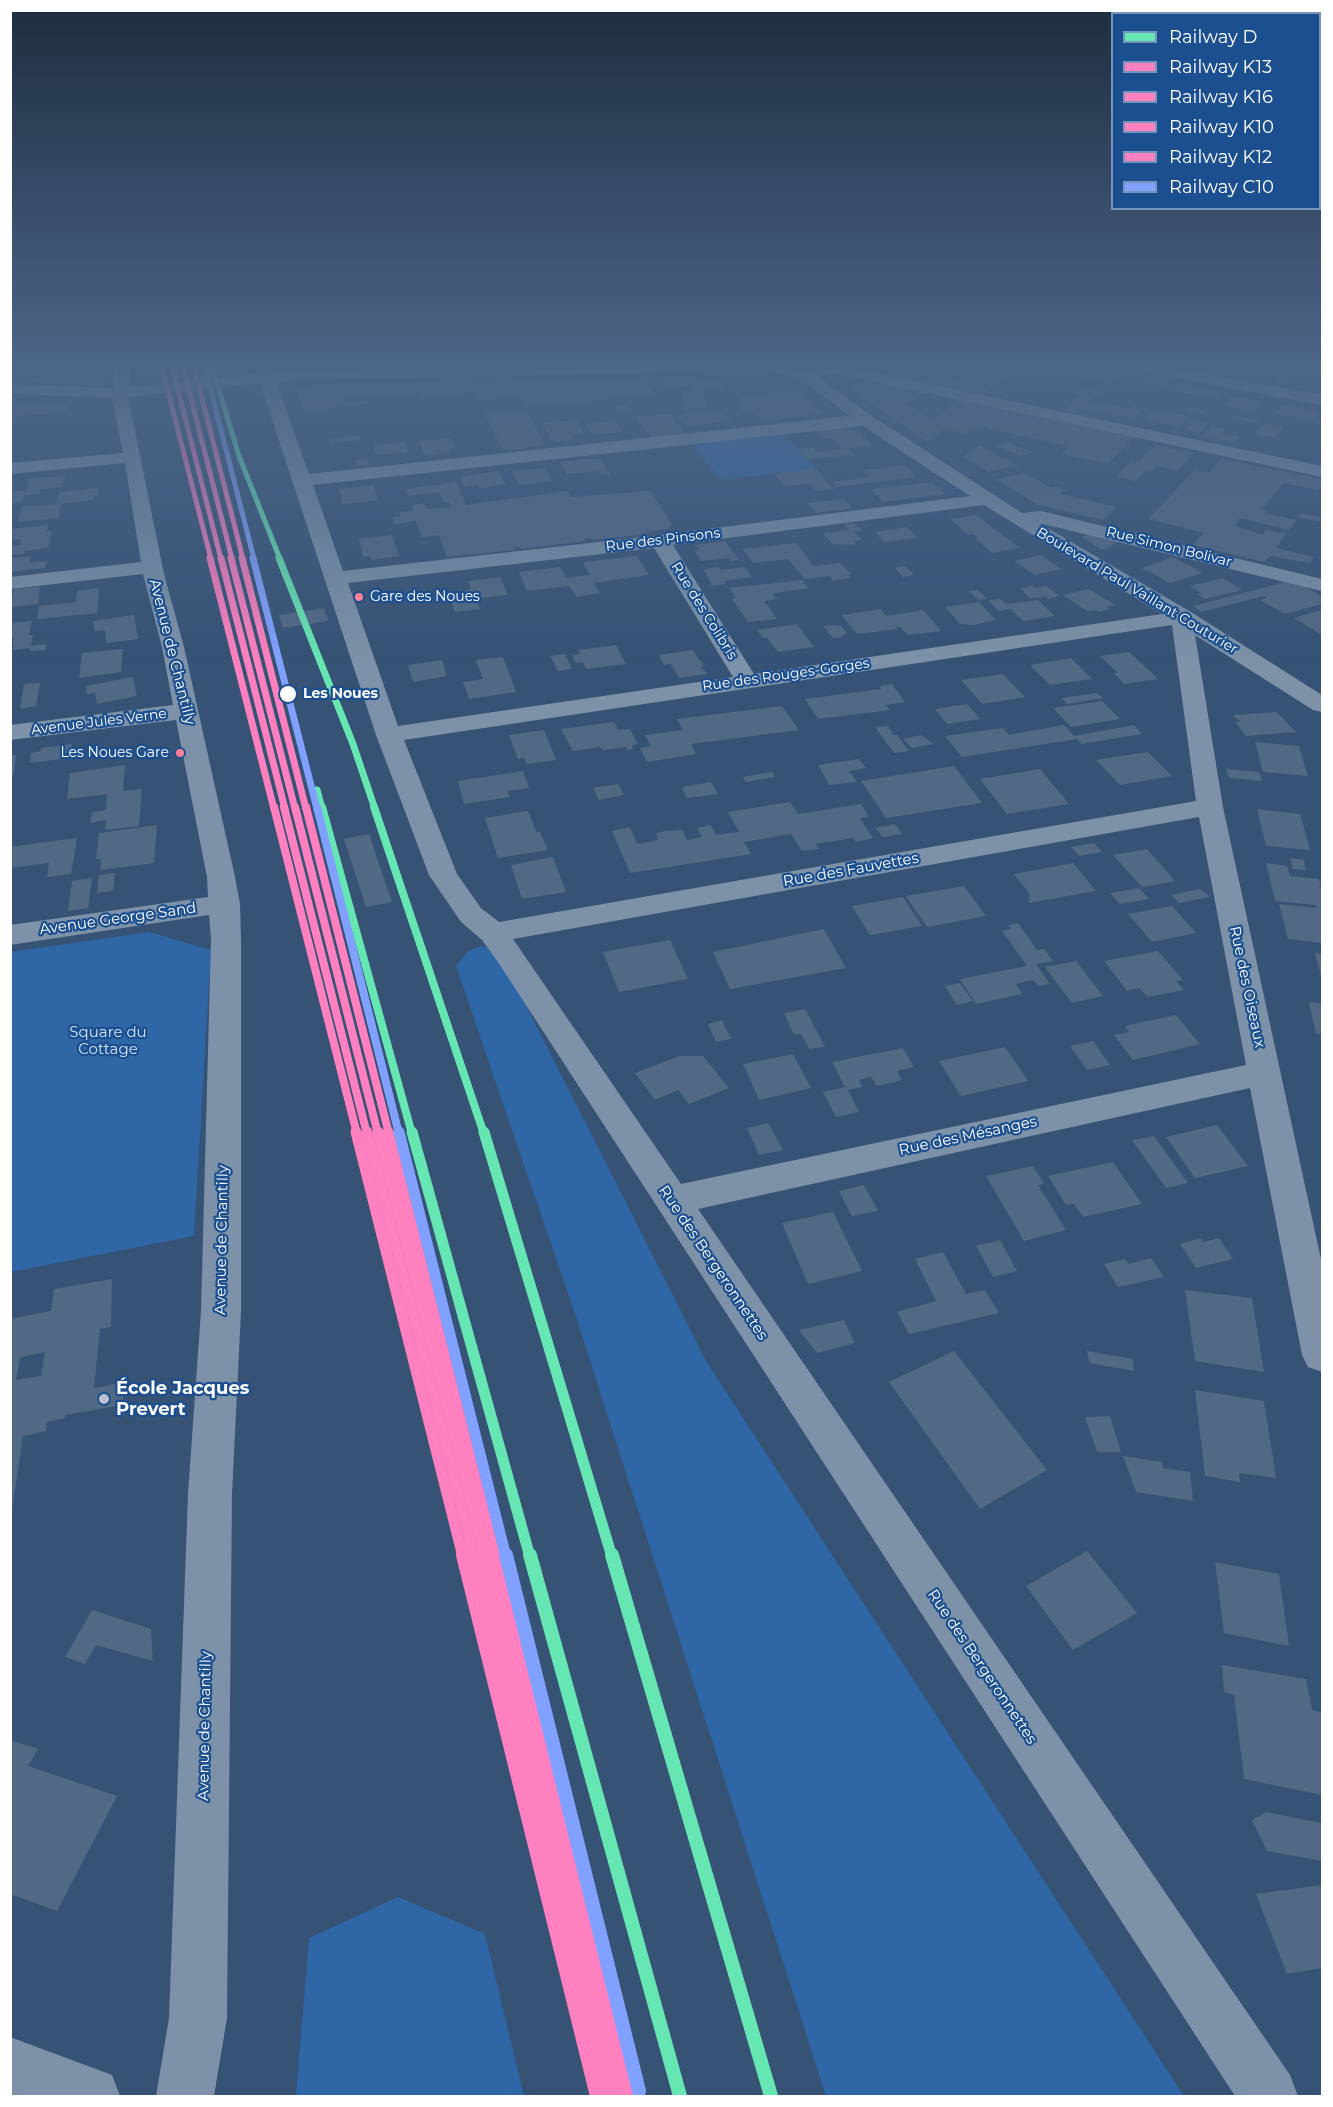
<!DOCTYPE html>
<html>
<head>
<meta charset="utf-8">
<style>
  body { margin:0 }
  #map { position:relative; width:1333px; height:2107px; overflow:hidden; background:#365274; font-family:Montserrat,sans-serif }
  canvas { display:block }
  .frame { position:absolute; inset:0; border:12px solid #fff; pointer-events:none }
  .legend { position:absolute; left:1111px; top:12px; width:210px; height:198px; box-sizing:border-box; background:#1b4f8f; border:2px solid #7695bc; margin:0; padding:8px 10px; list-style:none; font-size:18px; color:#fff }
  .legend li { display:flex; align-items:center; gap:12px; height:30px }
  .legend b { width:30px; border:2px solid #7695bc }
</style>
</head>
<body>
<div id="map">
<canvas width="1333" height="2107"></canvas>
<div class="frame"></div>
<ul class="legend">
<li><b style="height:8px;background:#66e6b3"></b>Railway D</li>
<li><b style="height:8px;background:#ff80bf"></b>Railway K13</li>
<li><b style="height:8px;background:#ff80bf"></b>Railway K16</li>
<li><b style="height:8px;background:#ff80bf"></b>Railway K10</li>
<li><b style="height:8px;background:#ff80bf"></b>Railway K12</li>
<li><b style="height:8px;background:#80a1ff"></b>Railway C10</li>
</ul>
</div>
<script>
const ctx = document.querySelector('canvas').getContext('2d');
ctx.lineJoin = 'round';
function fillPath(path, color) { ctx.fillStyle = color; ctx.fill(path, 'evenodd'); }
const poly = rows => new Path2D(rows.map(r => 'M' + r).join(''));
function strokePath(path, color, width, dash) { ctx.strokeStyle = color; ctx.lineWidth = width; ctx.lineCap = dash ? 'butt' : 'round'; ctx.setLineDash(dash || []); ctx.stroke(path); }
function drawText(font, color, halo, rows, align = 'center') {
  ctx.font = font + ' Montserrat,sans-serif'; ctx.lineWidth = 4.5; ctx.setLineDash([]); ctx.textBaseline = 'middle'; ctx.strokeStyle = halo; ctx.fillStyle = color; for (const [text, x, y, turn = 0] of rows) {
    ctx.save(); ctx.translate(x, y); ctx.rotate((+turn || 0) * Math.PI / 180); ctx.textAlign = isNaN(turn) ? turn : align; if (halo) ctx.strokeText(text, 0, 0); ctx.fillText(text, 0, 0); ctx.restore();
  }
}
const green = poly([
  [784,434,816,469,721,480,692,444],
  [149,932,211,950,194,1236,11,1272,10,952],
  [482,946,498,950,706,1361,1184,2096,826,2096,575,1314,456,966,468,951],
  [398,1897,485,1934,524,2096,296,2096,309,1938]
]);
const building = poly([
  [10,367,29,367,24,373,10,373],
  [106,367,107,377,102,385,98,386,29,382,39,375,70,374,67,376,81,377,90,369],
  [882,367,952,367,955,371,963,370,957,375,920,373,922,375,916,380,888,374],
  [1059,367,1093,367,1089,369,1120,375,1110,384,1079,378,1084,374,1065,371,1063,373,1069,374,1066,376,1049,375],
  [1176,367,1219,367,1226,368,1218,376],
  [1232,367,1272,367,1287,369,1281,376,1291,378,1286,384,1275,382,1278,379],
  [1290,367,1322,368,1322,376,1287,370],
  [978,372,995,375,999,372,1009,374,983,394,928,382,925,379,939,374,958,379],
  [1151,375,1167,376,1164,381,1168,382,1164,386,1139,381],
  [689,377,691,386,669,387,668,383,664,383,663,378],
  [595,378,642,379,655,395,523,406,518,397,479,401,473,392,462,393,464,396,420,399,418,395,344,396,346,402,366,400,367,404,304,411,296,391,308,385,510,382],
  [722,380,724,390,703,390,706,407,684,409,682,395,686,390,693,390,692,381],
  [879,382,926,391,907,404,932,419,961,399,1137,436,1107,464,1061,454,1069,446,977,426,967,434,944,429,928,442,843,385],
  [1181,383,1224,391,1216,399,1173,391],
  [1084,386,1103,390,1090,401,1130,409,1133,406,1145,408,1133,419,1080,409,1076,413,1063,410,1081,394,1076,393],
  [795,391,815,404,824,414,762,420,753,411,740,412,740,395],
  [1232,396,1264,402,1255,411,1222,405],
  [10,401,70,404,68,413,17,416,15,422,10,422],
  [629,405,632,412,618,413,614,406],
  [1283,405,1320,412,1313,421,1274,414],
  [1190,406,1206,410,1201,415,1184,412],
  [1153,409,1190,417,1179,427,1142,419],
  [527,411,545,445,514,450,502,449,485,414],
  [721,411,731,421,686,426,677,416],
  [669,414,686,434,651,438,636,417],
  [1230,415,1259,420,1256,423,1228,417],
  [576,420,584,433,570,434,574,440,553,442,541,423],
  [616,421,624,432,594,435,586,424],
  [1194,421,1208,424,1200,433,1186,430],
  [1266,423,1284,426,1274,438,1255,434],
  [1211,426,1226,429,1223,434,1240,437,1235,443,1202,436],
  [844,427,847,430,860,432,873,446,848,449,855,455,806,459,798,449,812,447,816,452,843,449,833,439,826,439,814,430],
  [360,435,361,440,331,443,330,439],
  [450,438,455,448,450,449,451,452,432,455,425,456,419,441],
  [404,442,408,452,377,455,373,446],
  [1006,442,1033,452,1021,456,995,446],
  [979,445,1005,459,1019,465,989,472,963,457],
  [1155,445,1194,453,1178,470,1156,466,1150,472,1145,471,1136,481,1116,476,1132,461,1139,462],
  [367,458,369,465,357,466,355,460],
  [591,459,601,459,610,474,601,475,598,471,567,474,560,462],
  [1222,459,1322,479,1322,484,1318,490,1283,483,1262,509,1267,510,1265,513,1296,520,1289,530,1240,518,1235,526,1263,535,1266,530,1286,534,1276,548,1314,557,1310,563,1270,556,1264,562,1193,545,1204,533,1148,519,1195,470,1209,473],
  [904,465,916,477,836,487,832,482,870,477,864,470],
  [545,468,553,481,519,485,512,471],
  [816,469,834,489,817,491,809,483,785,486,774,474],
  [498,471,506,484,479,488,478,485,464,487,460,477],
  [1026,473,1051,488,1058,486,1066,491,1060,492,1062,494,1116,507,1103,520,1038,505,996,479],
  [65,475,63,487,40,489,40,494,24,495,22,502,10,503,10,479,15,479,12,492,26,491,29,479],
  [456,482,466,505,567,491,571,497,650,491,672,525,669,529,647,531,648,534,593,540,591,538,584,539,586,541,521,549,520,547,513,547,514,550,447,557,439,535,422,537,416,521,394,524,393,517,400,516,399,512,413,510,412,505,424,503,427,509,451,507,449,502,444,503,439,492,408,496,406,489],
  [932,482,938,487,945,489,940,489,945,494,883,502,871,489],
  [373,485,378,500,343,504,339,489],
  [99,488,98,496,93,496,92,500,61,504,58,518,18,522,21,507,56,504,59,492],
  [843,499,852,508,816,513,807,503],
  [1302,513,1322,518,1322,522,1298,517],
  [976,515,997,531,1020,548,992,553,976,539,979,539,973,534,969,535,950,519],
  [854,523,862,531,854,532,862,540,854,541,857,545,833,544,823,533,849,530,844,524],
  [48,525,46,532,52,531,48,548,25,551,24,554,10,555,10,546,20,545,21,539,10,540,10,529],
  [907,527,917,538,884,542,875,532],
  [1089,534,1120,541,1102,550,1082,537],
  [392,535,399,556,372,560,370,556,363,557,359,539],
  [725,541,739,560,731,561,728,558,702,561,694,550,698,549,696,545],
  [796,543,814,566,841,563,851,574,848,574,851,578,833,581,830,576,805,579,788,559,753,563,742,549],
  [1040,555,1062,569,1035,575,1014,561],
  [31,556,29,563,47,561,45,568,10,572,10,558],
  [637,556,649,575,594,583,600,593,577,597,569,586,527,591,519,572,560,567,566,578,590,575,583,562],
  [1173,557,1203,573,1170,583,1142,568],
  [905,566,914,575,903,577,895,568],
  [718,567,721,570,745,567,752,577,724,581,727,584,712,586,704,569],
  [500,577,508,595,468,599,465,590,471,589,469,581],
  [1223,578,1242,590,1205,599,1197,594,1201,593,1190,586],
  [802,580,808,588,780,592,772,594,775,599,764,601,777,619,748,622,732,599,736,598,729,588],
  [1285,582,1304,586,1322,596,1322,604,1285,614,1260,600,1267,598,1264,596,1201,612,1193,606],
  [1032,585,1043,594,1044,597,1030,598,1021,589],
  [1046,586,1060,596,1048,599,1037,588],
  [40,587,38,604,11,607,14,589],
  [99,588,97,613,37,619,39,606,76,602,77,591],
  [1089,589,1115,605,1106,607,1110,609,1100,612,1095,610,1087,611,1063,595],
  [978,590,987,599,978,600,969,591],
  [1000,599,1006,604,1038,600,1055,616,1023,621,1011,609,998,611,988,600],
  [466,600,467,602,477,601,480,609,455,612,451,602],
  [979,602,996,620,974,625,960,624,945,607],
  [324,608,328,621,283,628,279,615],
  [881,609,886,616,923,610,941,631,908,635,900,627,896,627,898,629,857,634,842,615],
  [1322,610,1322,635,1294,618],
  [134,615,138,639,106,643,105,630,95,631,93,621],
  [32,621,29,635,33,635,31,646,46,644,46,650,30,651,30,648,13,650,14,643,12,644,14,637,10,638,10,623],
  [797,624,814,647,778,652,767,638,763,638,757,630],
  [834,625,841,626,847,634,841,635,843,637,833,638,823,626],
  [616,645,626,664,587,669,582,662,576,663,572,655,580,654,578,650],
  [123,649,121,672,79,678,82,653],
  [693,650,699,660,701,661,704,666,701,667,707,674,679,678,671,664,664,665,659,655],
  [1129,652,1151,672,1158,679,1124,684,1114,673,1118,673,1100,656],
  [565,654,572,669,558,671,550,656],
  [503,657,516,692,469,699,463,682,483,679,476,660],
  [1071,658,1092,679,1050,685,1030,665],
  [442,660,447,676,413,682,408,665],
  [1003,674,1025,697,982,704,961,680],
  [133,677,137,696,97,704,95,693,87,694,86,686],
  [40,683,36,706,20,709,24,684],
  [892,684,905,702,886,705,890,710,818,719,805,699,881,689,880,686],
  [1097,693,1103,698,1067,704,1062,698],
  [1102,701,1120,719,1071,727,1053,708],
  [967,704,980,719,947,724,935,709],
  [782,706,799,730,691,744,696,754,647,762,640,748,651,746,645,735,683,730,677,719],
  [1277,712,1296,732,1246,736,1235,722,1240,722,1233,715],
  [614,722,618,730,630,729,638,744,632,745,633,749,627,750,626,747,603,750,600,747,573,751,561,729],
  [1064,725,1074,736,1134,725,1142,734,1081,744,1077,739,962,757,945,736,1003,728,1009,735],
  [888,726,894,735,897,735,909,751,894,753,875,727],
  [544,730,556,760,527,764,524,758,518,759,509,735],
  [922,735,933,744,912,748,903,739],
  [1255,742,1299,746,1308,776,1263,772],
  [72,744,69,758,30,763,31,753,41,751,41,748],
  [1148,752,1172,776,1120,785,1096,760],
  [16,755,14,772,10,782,10,756],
  [859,759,866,768,849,771,857,782,829,785,818,765],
  [125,765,123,791,142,789,139,826,105,830,106,820,90,823,92,812,106,810,107,794,67,799,70,773],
  [954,766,982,803,886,818,861,781],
  [1040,769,1069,804,1007,814,980,779],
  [1226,769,1259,772,1262,781,1229,778],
  [523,771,529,788,507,791,510,797,464,804,458,781],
  [772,772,775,777,746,782,743,777],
  [711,782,718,794,687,798,682,787],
  [618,784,624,795,599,800,593,788],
  [790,802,798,814,861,804,869,817,860,818,873,838,856,842,853,838,816,844,819,849,802,851,791,834,744,842,751,854,630,873,612,831,630,827,637,844,658,840,656,833,666,831,682,830,687,840,702,837,697,828,711,825,716,835,739,832,728,812],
  [1257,809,1300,814,1310,850,1266,846],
  [528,811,536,832,540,832,548,850,498,858,485,818],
  [895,824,902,834,883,837,875,828],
  [157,825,154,863,100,870,101,859,96,859,99,833],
  [369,834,392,902,366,907,344,839],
  [77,838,71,874,47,877,49,863,10,868,10,847],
  [1094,843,1102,852,1079,856,1071,847],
  [1147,849,1175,881,1142,887,1113,855],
  [553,857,566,892,522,899,511,865],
  [1290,858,1304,860,1306,870,1293,869],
  [1073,863,1096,891,1029,903,1029,893,1014,874],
  [1266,863,1287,866,1290,876,1319,879,1322,892,1322,943,1288,939,1279,904,1317,908,1315,905,1275,901],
  [115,873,113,891,97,893,99,875],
  [92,878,88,908,68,911,72,881],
  [964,886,986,916,927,927,906,896],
  [1139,888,1149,899,1120,904,1110,893],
  [1201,889,1210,897,1179,903,1171,895],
  [903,897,922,926,870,935,852,906],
  [1172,906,1196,933,1152,942,1128,914],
  [1018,923,1037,950,1044,949,1053,961,1036,964,1050,984,1039,986,1033,980,1016,984,1022,994,976,1004,960,979,1027,966,1002,931,1011,929,1008,925],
  [824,929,846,968,730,989,713,952],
  [670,940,688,979,619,992,603,952],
  [1158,951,1183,980,1176,981,1184,990,1148,997,1139,988,1127,991,1104,961],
  [1315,953,1322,954,1322,980],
  [1076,961,1103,996,1072,1003,1045,967],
  [960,983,973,1001,957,1005,945,986],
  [1309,1002,1322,1003,1322,1034,1316,1034],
  [805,1009,825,1047,809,1049,801,1034,794,1035,784,1013],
  [1176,1015,1200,1044,1133,1060,1114,1035,1129,1032,1125,1026],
  [722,1020,731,1039,716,1042,708,1024],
  [1093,1041,1110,1065,1087,1070,1070,1046],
  [1005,1047,1028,1081,961,1096,939,1061],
  [903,1048,914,1067,897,1071,902,1080,877,1086,871,1077,859,1080,862,1087,848,1090,859,1112,836,1117,823,1092,845,1087,832,1062],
  [793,1054,811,1088,759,1100,743,1064],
  [679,1056,703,1056,729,1088,689,1104,678,1090,655,1100,635,1073],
  [768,1123,783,1150,759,1155,747,1128],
  [1217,1125,1248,1166,1195,1178,1166,1137],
  [1154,1136,1188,1183,1166,1188,1132,1140],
  [1113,1162,1142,1204,1083,1217,1074,1204,1066,1205,1048,1176],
  [1033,1166,1044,1184,1038,1185,1066,1230,1024,1241,986,1176],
  [864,1185,878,1211,852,1216,839,1191],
  [833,1212,862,1271,808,1284,782,1223],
  [1201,1238,1203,1242,1219,1238,1233,1259,1196,1268,1180,1244],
  [1000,1240,1017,1271,993,1277,976,1246],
  [943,1252,966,1294,985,1290,999,1313,909,1334,897,1312,936,1301,915,1259],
  [1151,1258,1164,1277,1118,1287,1104,1264,1125,1259,1129,1264],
  [112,1279,111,1327,100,1329,94,1388,124,1382,123,1405,65,1415,65,1418,47,1422,46,1431,23,1436,10,1523,10,1319,51,1311,54,1289],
  [45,1352,41,1376,16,1380,20,1357],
  [1185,1290,1252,1298,1264,1372,1195,1361],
  [844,1320,855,1343,817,1353,799,1330],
  [954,1351,1047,1470,980,1509,889,1382],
  [1087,1351,1133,1359,1134,1371,1090,1363],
  [1195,1390,1264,1401,1276,1478,1239,1473,1240,1482,1205,1476],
  [1110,1416,1121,1452,1097,1452,1085,1417],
  [1123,1456,1162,1462,1163,1468,1190,1472,1193,1501,1136,1492],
  [1087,1551,1137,1613,1073,1650,1026,1586],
  [1215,1562,1279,1574,1289,1646,1224,1633],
  [92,1610,151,1629,153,1661,96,1645,85,1664,65,1657],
  [1222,1665,1306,1679,1312,1710,1322,1713,1322,1795,1244,1779,1234,1695,1224,1692],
  [10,1740,38,1749,28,1766,117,1796,57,1911,10,1894],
  [1266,1812,1322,1823,1322,1861,1267,1851,1252,1820],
  [1322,1885,1322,1968,1287,1974,1256,1894]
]);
const minor = poly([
  [114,367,130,367,129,387,257,374,255,367,271,367,273,372,305,369,452,367,711,367,703,372,305,379,276,382,309,474,850,416,800,378,764,370,762,367,786,367,795,369,848,367,1322,466,1322,477,833,373,818,377,872,416,1022,513,1041,511,1322,579,1322,591,1039,523,1191,612,1322,695,1322,712,1313,710,1195,635,1223,807,1322,1264,1322,1372,1308,1367,1302,1355,1250,1088,698,1209,1290,2075,1298,2096,1235,2096,498,962,482,940,461,922,429,875,376,735,260,383,128,397,164,574,184,647,235,877,240,904,241,939,241,1311,232,1494,227,2018,214,2096,156,2096,169,2018,188,1494,201,1311,211,939,209,915,10,945,10,925,208,897,207,877,176,720,10,740,10,725,173,705,162,647,143,574,10,589,10,577,141,562,125,463,10,474,10,463,123,453,112,398,10,394,10,384,113,388,114,367],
  [863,426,970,496,660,535,343,571,313,485,863,426],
  [984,505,1162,614,754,674,673,545,984,505],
  [654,548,733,677,398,726,348,583,654,548],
  [1172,625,1196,801,499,922,481,908,457,874,404,740,1172,625],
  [1199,817,1246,1065,681,1184,513,939,1199,817],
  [1137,367,1169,367,1322,395,1322,405,1145,372,1137,367],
  [10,2037,112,2075,120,2096,10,2095,10,2037]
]);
const rail1Far4 = poly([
  [212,367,239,456,280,559]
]);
const rail1Far3 = poly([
  [279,558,353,744,375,809],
  [317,790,322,809]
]);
const rail1Far2 = poly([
  [322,807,412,1134],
  [374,807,484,1134]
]);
const rail1Far1 = poly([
  [412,1132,530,1557],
  [484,1132,612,1557]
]);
const rail1 = poly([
  [530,1555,680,2096],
  [612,1555,771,2096]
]);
const rail2Far4 = poly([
  [183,367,232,559]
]);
const rail2Far3 = poly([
  [231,558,295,809]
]);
const rail2Far2 = poly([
  [295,807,378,1134]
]);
const rail2Far1 = poly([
  [378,1132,485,1557]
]);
const rail2 = poly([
  [484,1555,619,2096]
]);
const rail3Far4 = poly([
  [173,370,221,559]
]);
const rail3Far3 = poly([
  [221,558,285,809]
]);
const rail3Far2 = poly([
  [284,807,367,1134]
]);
const rail3Far1 = poly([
  [367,1132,474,1557]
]);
const rail3 = poly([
  [474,1555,608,2096]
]);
const rail4Far4 = poly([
  [194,367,243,559]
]);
const rail4Far3 = poly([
  [242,558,306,809]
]);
const rail4Far2 = poly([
  [306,807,389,1134]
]);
const rail4Far1 = poly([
  [388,1132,495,1557]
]);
const rail4 = poly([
  [495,1555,629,2093]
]);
const rail5Far4 = poly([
  [163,372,211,559]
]);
const rail5Far3 = poly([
  [210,558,274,809]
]);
const rail5Far2 = poly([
  [274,807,357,1134]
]);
const rail5Far1 = poly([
  [356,1132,463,1557]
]);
const rail5 = poly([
  [463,1555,597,2096]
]);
const rail6Far4 = poly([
  [205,367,254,559]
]);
const rail6Far3 = poly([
  [253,558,317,809]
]);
const rail6Far2 = poly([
  [317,807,399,1134]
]);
const rail6Far1 = poly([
  [399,1132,506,1557]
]);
const rail6 = poly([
  [506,1555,639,2091]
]);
const markers = [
  [359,597,5,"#ff8098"],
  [288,694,9,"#fff"],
  [180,753,5,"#ff8098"],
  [104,1399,6,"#b9c2ce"]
];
const farStreetnames = [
  ["Rue des Pinsons",663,540,-7],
  ["Rue Simon Bolivar",1169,547,14],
  ["Boulevard Paul Vaillant Couturier",1137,591,31],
  ["Rue des Colibris",704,611,58],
  ["Rue des Rouges-Gorges",786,675,-8],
  ["Avenue Jules Verne",99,722,-7]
];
const busNames = [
  ["Gare des Noues",370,597],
  ["Les Noues Gare",169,753,"right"]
];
const farStopnames = [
  ["Les Noues",303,694]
];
const streetNames = [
  ["Avenue de Chantilly",172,652,76],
  ["Rue des Fauvettes",851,870,-10],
  ["Avenue George Sand",118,919,-8],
  ["Rue des Oiseaux",1247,987,78],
  ["Rue des Mésanges",968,1136,-12],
  ["Avenue de Chantilly",222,1240,-89],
  ["Rue des Bergeronnettes",713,1263,56],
  ["Rue des Bergeronnettes",982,1667,56],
  ["Avenue de Chantilly",205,1726,-89]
];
const parkNames = [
  ["Square du",108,1033],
  ["Cottage",108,1050]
];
const nearPoinames = [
  ["École Jacques",116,1389],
  ["Prevert",116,1410]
];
fillPath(green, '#2f66a5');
fillPath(building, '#526984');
fillPath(minor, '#7d92a8');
strokePath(rail1Far4, '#66e6b3', 5);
strokePath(rail1Far3, '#66e6b3', 7);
strokePath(rail1Far2, '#66e6b3', 8);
strokePath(rail1Far1, '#66e6b3', 11);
strokePath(rail1, '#66e6b3', 14);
strokePath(rail2Far4, '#ff80bf', 5);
strokePath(rail2Far3, '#ff80bf', 7);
strokePath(rail2Far2, '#ff80bf', 8);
strokePath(rail2Far1, '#ff80bf', 11);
strokePath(rail2, '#ff80bf', 14);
strokePath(rail3Far4, '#ff80bf', 5);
strokePath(rail3Far3, '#ff80bf', 7);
strokePath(rail3Far2, '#ff80bf', 8);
strokePath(rail3Far1, '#ff80bf', 11);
strokePath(rail3, '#ff80bf', 14);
strokePath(rail4Far4, '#ff80bf', 5);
strokePath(rail4Far3, '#ff80bf', 7);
strokePath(rail4Far2, '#ff80bf', 8);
strokePath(rail4Far1, '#ff80bf', 11);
strokePath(rail4, '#ff80bf', 14);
strokePath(rail5Far4, '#ff80bf', 5);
strokePath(rail5Far3, '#ff80bf', 7);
strokePath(rail5Far2, '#ff80bf', 8);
strokePath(rail5Far1, '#ff80bf', 11);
strokePath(rail5, '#ff80bf', 14);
strokePath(rail6Far4, '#80a1ff', 5);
strokePath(rail6Far3, '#80a1ff', 7);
strokePath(rail6Far2, '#80a1ff', 8);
strokePath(rail6Far1, '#80a1ff', 11);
strokePath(rail6, '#80a1ff', 14);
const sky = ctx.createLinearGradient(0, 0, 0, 662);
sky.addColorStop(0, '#1e2d40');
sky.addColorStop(0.55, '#4c6688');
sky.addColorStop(1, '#4c668800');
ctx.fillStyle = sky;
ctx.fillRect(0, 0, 1333, 662);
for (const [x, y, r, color] of markers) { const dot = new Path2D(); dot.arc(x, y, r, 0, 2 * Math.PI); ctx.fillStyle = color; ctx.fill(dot); strokePath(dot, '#1b4f8f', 2); }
drawText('14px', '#fff', '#1b4f8f', farStreetnames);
drawText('14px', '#fff', '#1b4f8f', busNames, 'left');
drawText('bold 14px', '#fff', '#1b4f8f', farStopnames, 'left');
drawText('15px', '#fff', '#1b4f8f', streetNames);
drawText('15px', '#cfe3fa', '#1b4f8f', parkNames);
drawText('bold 18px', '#fff', '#1b4f8f', nearPoinames, 'left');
</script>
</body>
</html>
